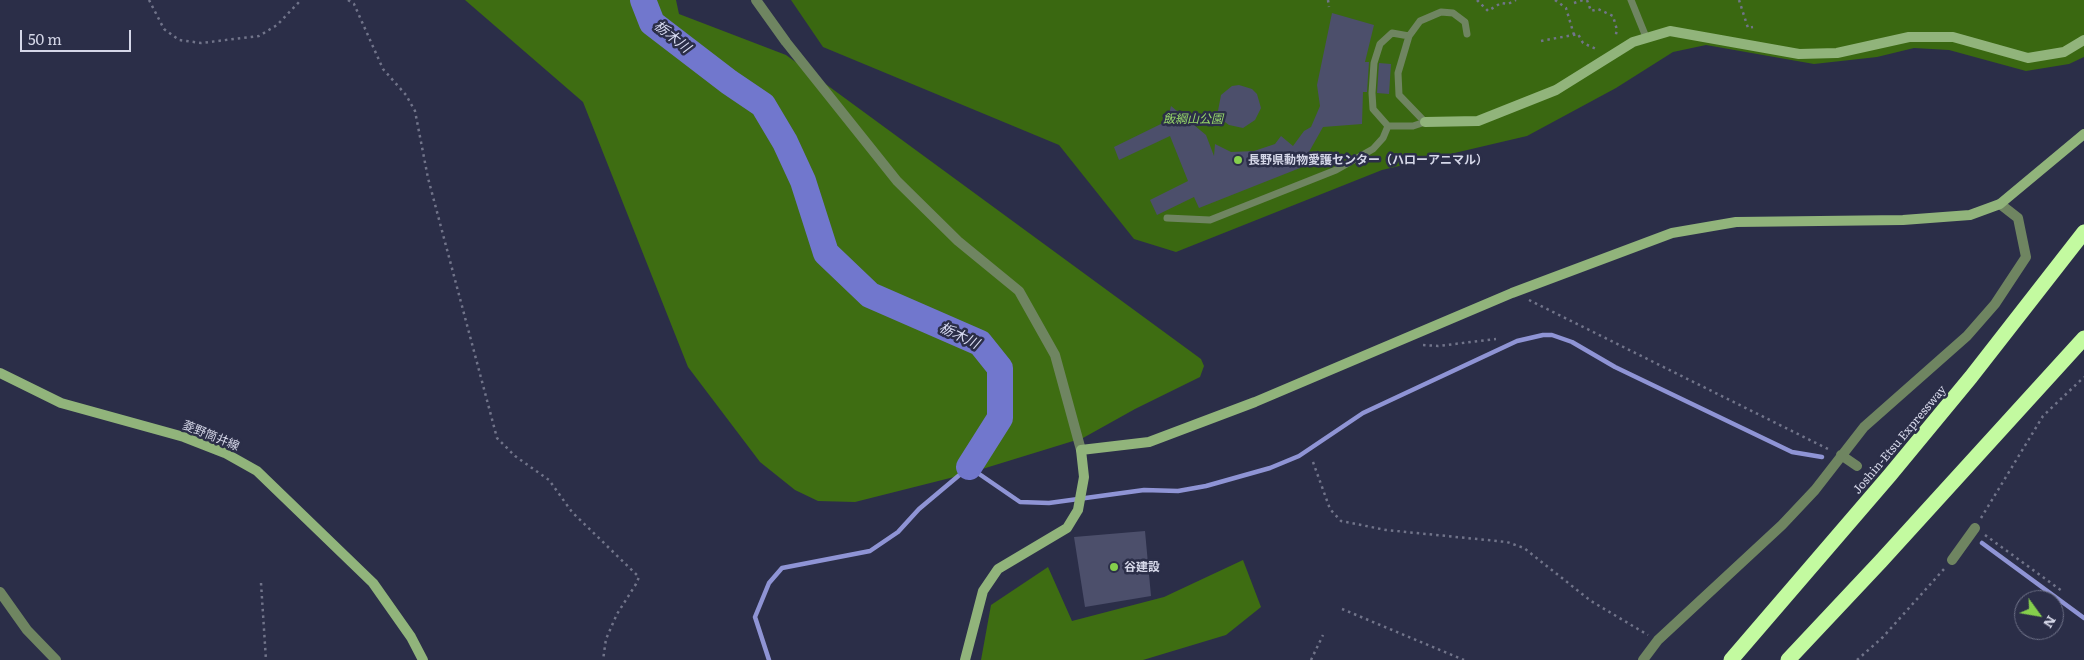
<!DOCTYPE html>
<html>
<head>
<meta charset="utf-8">
<style>
  body { margin:0 }
  #map { position:relative; width:2084px; height:660px; overflow:hidden; background:#2b2e48; font-family:Literata,serif }
  canvas { display:block }
  .north { position:absolute; left:2014px; top:590px; width:50px; height:50px; box-sizing:border-box; background:#2b2e48; border:1px solid #6f7288; border-radius:50%; rotate:122deg; font-size:14px; font-weight:700; line-height:20px; text-align:center; color:#d5d7e8 }
  .north::after { content:''; display:block; margin:auto; width:18px; height:22px; background:#85cf4c; clip-path:polygon(50% 0,100% 100%,50% 72%,0 100%) }
  .scale { position:absolute; left:20px; top:30px; width:111px; height:22px; box-sizing:border-box; border:2px solid #d5d7e8; border-top:0; padding-left:6px; font-size:15px; line-height:18px; white-space:nowrap; color:#d5d7e8; -webkit-text-stroke:4px #2b2e48; paint-order:stroke }
</style>
</head>
<body>
<div id="map">
<canvas width="2084" height="660"></canvas>
<div class="north">N</div>
<div class="scale">50 m</div>
</div>
<script>
const ctx = document.querySelector('canvas').getContext('2d');
ctx.lineJoin = 'round';
function fillPath(path, color) { ctx.fillStyle = color; ctx.fill(path, 'evenodd'); }
const poly = rows => new Path2D(rows.map(r => 'M' + r).join(''));
function strokePath(path, color, width, dash) { ctx.strokeStyle = color; ctx.lineWidth = width; ctx.lineCap = dash ? 'butt' : 'round'; ctx.setLineDash(dash || []); ctx.stroke(path); }
function drawText(font, color, halo, rows, align = 'center') {
  ctx.font = font + ' Literata,"Noto Sans JP",serif'; ctx.lineWidth = 5; ctx.setLineDash([]); ctx.textBaseline = 'middle'; ctx.strokeStyle = halo; ctx.fillStyle = color; for (const [text, x, y, turn = 0] of rows) {
    ctx.save(); ctx.translate(x, y); ctx.rotate((+turn || 0) * Math.PI / 180); ctx.textAlign = isNaN(turn) ? turn : align; if (halo) ctx.strokeText(text, 0, 0); ctx.fillText(text, 0, 0); ctx.restore();
  }
}
const green = poly([
  [791,0,2084,0,2084,57,2069,64,2026,71,1949,50,1914,48,1877,57,1814,64,1706,45,1673,52,1616,88,1527,136,1382,170,1176,252,1134,239,1059,145,823,47]
]);
const forest = poly([
  [465,0,676,0,679,14,786,55,1201,359,1204,366,1200,377,1135,409,1083,438,966,474,855,502,818,501,795,490,760,462,688,367,583,102],
  [1243,560,1261,607,1226,635,1143,660,981,660,991,605,1048,567,1072,621,1164,597]
]);
const stream = poly([
  [1982,543,2084,618],
  [769,660,755,617,769,583,782,568,870,551,898,532,919,509,969,467,1020,502,1049,503,1144,490,1178,491,1206,486,1270,468,1299,456,1363,413,1517,341,1543,335,1552,335,1572,342,1615,367,1792,452,1822,457]
]);
const river = poly([
  [643,0,652,23,729,82,763,105,785,142,803,181,826,253,870,295,980,343,1000,368,1000,418,969,467]
]);
const building = poly([
  [1332,13,1374,25,1365,62,1369,62,1367,92,1363,92,1362,124,1323,127,1300,168,1199,208,1194,197,1157,215,1150,200,1188,181,1170,136,1119,160,1114,147,1167,121,1171,106,1206,135,1214,156,1215,144,1231,152,1254,151,1275,144,1281,136,1293,146,1304,131,1311,127,1320,106,1317,85],
  [1379,63,1391,64,1389,94,1377,93],
  [1239,85,1252,89,1257,94,1261,108,1255,120,1243,128,1229,125,1217,116,1221,95,1232,86],
  [1145,531,1151,596,1085,607,1074,537]
]);
const path = poly([
  [149,0,164,29,179,40,201,43,259,36,277,25,301,0],
  [348,0,354,4,383,69,406,95,415,111,428,178,497,438,515,456,549,480,572,512,639,577,636,584,617,614,606,639,603,660],
  [1328,0,1329,7],
  [1477,0,1488,11,1501,3,1508,4,1516,0],
  [1555,0,1566,8,1574,35],
  [1587,0,1591,11,1598,9,1613,16,1617,30,1615,38],
  [1739,0,1748,28,1753,27],
  [1574,3,1583,0],
  [1541,41,1578,34,1583,43,1596,49],
  [1529,300,1830,450],
  [1423,345,1438,346,1496,339],
  [1313,462,1330,509,1341,521,1386,530,1507,542,1524,548,1591,601,1648,635],
  [1981,518,2043,416,2084,377],
  [1985,535,2062,591],
  [261,583,266,660],
  [1342,609,1464,660],
  [1311,660,1323,635],
  [1857,660,1883,637,1944,569]
]);
const lane = poly([
  [1631,0,1646,37],
  [1388,126,1373,109,1372,93,1374,63,1380,44,1392,33,1409,36],
  [1167,218,1210,220,1336,170,1373,149,1383,138,1388,126,1413,126,1425,122,1399,95,1398,73,1409,36,1420,21,1441,12,1453,13,1465,22,1467,34]
]);
const street = poly([
  [756,0,786,42,897,181,958,241,1019,291,1055,355,1081,450],
  [1841,455,1857,466],
  [1952,560,1975,528],
  [0,592,27,630,56,660],
  [1643,660,1658,640,1782,525,1815,490,1864,427,1967,336,1995,304,2026,257,2018,218,2000,204]
]);
const secondary = poly([
  [1425,122,1478,121,1556,90,1633,42,1670,31,1799,54,1837,53,1909,37,1953,37,2028,58,2064,52,2084,40],
  [0,373,61,403,184,437,225,453,257,471,373,583,411,637,423,660],
  [965,660,983,591,998,569,1067,528,1078,510,1084,477,1081,450,1149,442,1255,402,1512,293,1672,233,1736,222,1903,220,1970,215,2000,204,2084,134]
]);
const highway = poly([
  [1731,660,1890,475,1971,377,2084,232],
  [1788,660,1881,561,2084,338]
]);
const markers = [
  [1238,160,5,"#85cf4c"],
  [1114,567,5,"#85cf4c"]
];
const parkNames = [
  ["飯綱山公園",1193,119]
];
const poiNames = [
  ["長野県動物愛護センター（ハローアニマル）",1248,160],
  ["谷建設",1124,567]
];
const streetNames = [
  ["菱野筒井線",211,436,22],
  ["Joshin-Etsu Expressway",1900,440,-50]
];
const waterNames = [
  ["栃木川",672,37,39],
  ["栃木川",959,336,26]
];
fillPath(green, '#3a6811');
fillPath(forest, '#3e6d12');
strokePath(stream, '#8f94d5', 4.5);
strokePath(river, '#7177cd', 26);
fillPath(building, '#4c4f6b');
strokePath(path, '#71748a', 2.5, [2.5, 4]);
strokePath(lane, '#6f8561', 7);
strokePath(street, '#6f8561', 10);
strokePath(secondary, '#91b47b', 10);
strokePath(highway, '#c3faa0', 15);
for (const [x, y, r, color] of markers) { const dot = new Path2D(); dot.arc(x, y, r, 0, 2 * Math.PI); ctx.fillStyle = color; ctx.fill(dot); strokePath(dot, '#2b2e48', 2); }
drawText('italic 12px', '#97d869', '#2b2e48', parkNames);
drawText('bold 12px', '#d5d7e8', '#2b2e48', poiNames, 'left');
drawText('12px', '#d5d7e8', '#2b2e48', streetNames);
drawText('italic 14px', '#d9dcf3', '#2b2e48', waterNames);
</script>
</body>
</html>
